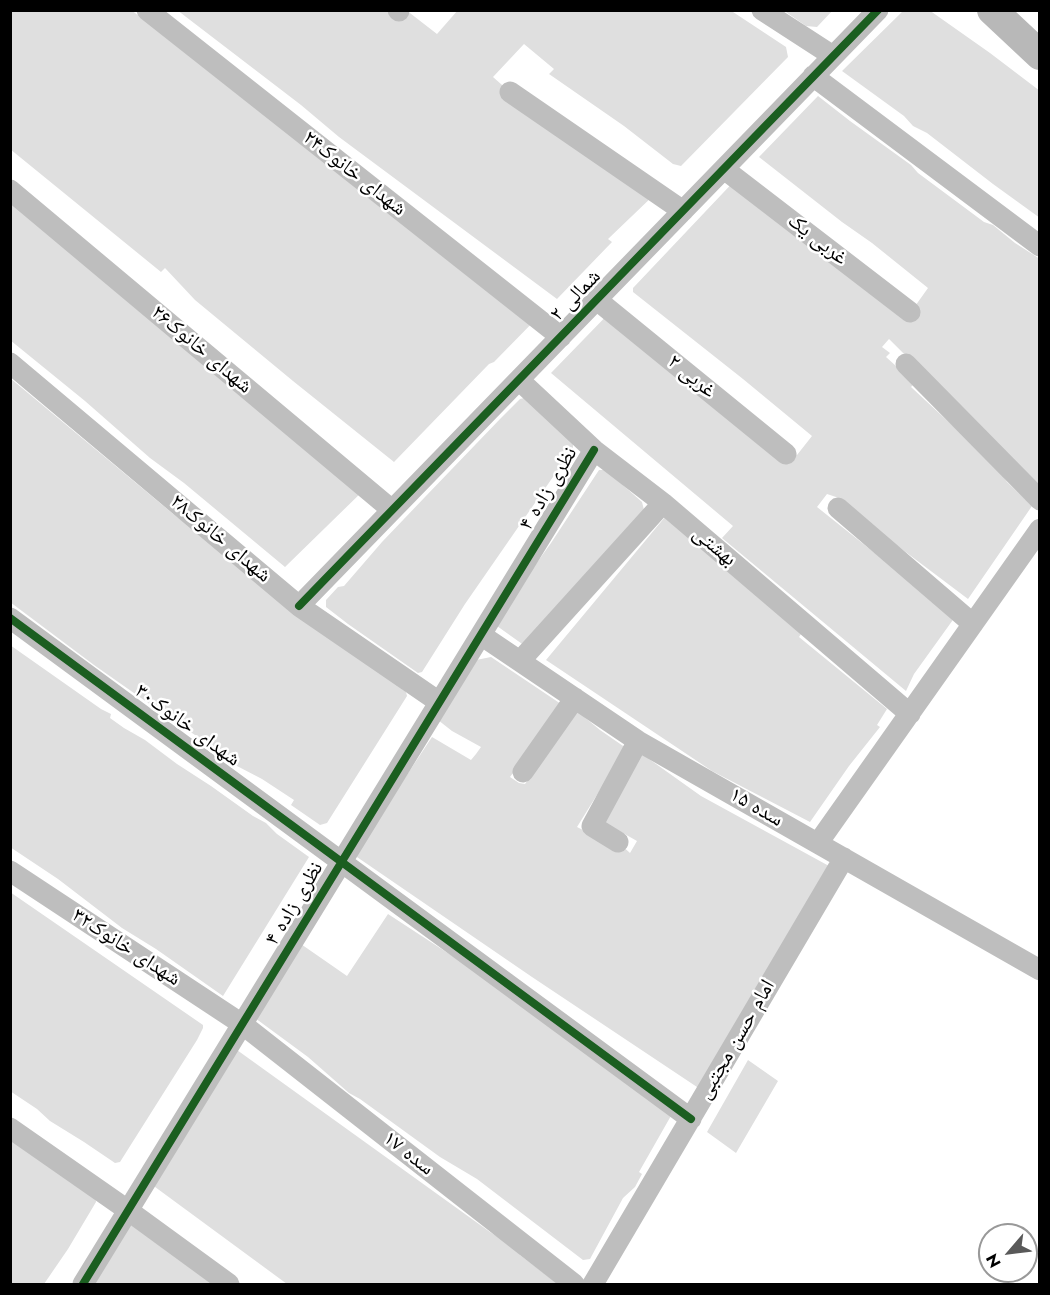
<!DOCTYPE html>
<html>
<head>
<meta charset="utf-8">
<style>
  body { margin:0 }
  #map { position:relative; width:1050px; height:1295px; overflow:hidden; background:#fff; font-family:Jost,sans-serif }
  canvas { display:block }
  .frame { position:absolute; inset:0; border:12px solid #000; pointer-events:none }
  .north { position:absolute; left:978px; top:1223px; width:60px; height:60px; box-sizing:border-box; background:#fff; border:2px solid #999; border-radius:50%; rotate:242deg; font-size:16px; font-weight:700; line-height:24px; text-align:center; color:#000 }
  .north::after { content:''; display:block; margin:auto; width:21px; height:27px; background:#595959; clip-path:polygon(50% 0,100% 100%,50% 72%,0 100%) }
</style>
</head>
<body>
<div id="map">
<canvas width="1050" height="1295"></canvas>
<div class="frame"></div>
<div class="north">N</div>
</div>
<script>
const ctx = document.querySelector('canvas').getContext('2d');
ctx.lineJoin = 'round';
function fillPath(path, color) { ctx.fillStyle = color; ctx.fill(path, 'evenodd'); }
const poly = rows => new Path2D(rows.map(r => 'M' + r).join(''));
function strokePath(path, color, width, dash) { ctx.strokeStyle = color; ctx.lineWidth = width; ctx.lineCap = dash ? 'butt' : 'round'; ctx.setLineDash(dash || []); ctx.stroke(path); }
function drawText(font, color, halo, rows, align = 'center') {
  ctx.font = font + ' Jost,"Noto Naskh Arabic",sans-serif'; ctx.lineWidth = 5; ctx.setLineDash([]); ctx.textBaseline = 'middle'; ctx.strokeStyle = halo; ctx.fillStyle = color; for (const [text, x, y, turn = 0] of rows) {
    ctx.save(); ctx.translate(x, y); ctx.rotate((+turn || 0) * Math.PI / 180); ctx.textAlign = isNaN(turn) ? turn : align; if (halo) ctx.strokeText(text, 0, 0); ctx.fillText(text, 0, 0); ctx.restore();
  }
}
const building = poly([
  [10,10,131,10,541,314,494,362,489,364,394,462,293,381,195,300,165,268,161,272,10,149],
  [177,10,406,10,437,34,458,10,730,10,786,47,788,57,681,166,673,164,624,126,549,74,554,69,524,44,493,77,510,92,655,194,608,239,612,242,557,299,339,137,301,105],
  [783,10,833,10,817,27,806,26],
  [904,10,929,10,990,53,1040,91,1040,218,993,184,927,133,913,126,904,116,842,71],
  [818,96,850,121,911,165,918,173,984,222,993,225,1015,243,1040,259,1040,489,889,339,882,347,890,353,886,357,915,383,911,387,996,466,1007,482,1032,506,968,599,895,544,839,498,827,494,817,507,955,617,914,674,906,691,722,538,733,526,551,373,617,305,797,455,812,436,743,379,633,292,633,288,740,175,913,309,928,288,872,243,842,222,759,157],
  [10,196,367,487,285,567,184,483,150,458,85,401,10,340],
  [10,378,172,513,406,692,407,696,327,823,320,825,291,805,294,800,262,779,237,766,228,757,171,719,94,665,10,602],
  [524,398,573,441,573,448,465,604,422,672,418,673,348,624,326,607,326,600,338,587,344,586,382,542,425,497,500,419,520,399],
  [599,470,606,470,642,502,644,510,525,646,497,626,496,620,551,543],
  [665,517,803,631,799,637,887,709,877,725,880,727,849,766,810,822,712,771,546,660],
  [10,645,101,709,111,714,110,718,124,728,145,740,177,764,211,786,253,816,266,823,277,834,309,857,223,996,156,949,122,928,58,879,10,847],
  [491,657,561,704,546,729,510,777,519,783,525,784,577,711,600,730,626,748,577,827,591,834,618,842,630,853,637,841,600,820,642,754,701,796,829,866,700,1089,532,977,354,855,432,737,471,760,476,754,481,747,452,731,438,720,476,660],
  [10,892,203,1025,203,1028,197,1040,120,1162,115,1163,84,1142,50,1121,37,1109,10,1091],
  [388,914,463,963,676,1107,639,1172,642,1174,635,1187,623,1198,590,1259,583,1260,477,1179,440,1157,360,1099,349,1093,308,1057,255,1018,298,942,347,976],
  [237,1050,490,1232,518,1250,520,1255,558,1284,287,1284,151,1184],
  [748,1060,778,1081,736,1153,707,1132],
  [10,1135,95,1192,96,1202,68,1249,44,1284,10,1284],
  [130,1223,228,1284,91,1284]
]);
const minor = poly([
  [147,10,561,337],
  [398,10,399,11],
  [762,10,833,56],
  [813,76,1040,246],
  [510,92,683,211],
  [724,169,910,312],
  [10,190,392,510],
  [597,300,786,454],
  [10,363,299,606,439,702],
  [906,364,1040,500],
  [519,380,594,450,663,503,910,714],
  [838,508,973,624],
  [299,606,878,10],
  [10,618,691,1119],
  [481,635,638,741,1040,970],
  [520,661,663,503],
  [523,772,575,698],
  [618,842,592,826,638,741],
  [818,843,1040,529],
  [10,871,242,1024,574,1284],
  [10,1128,129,1211,229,1284],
  [83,1284,594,450],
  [593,1284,844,858]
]);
const secondary = poly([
  [992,10,1040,55]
]);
const cycleway = poly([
  [299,606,878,10],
  [10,618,691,1119],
  [83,1284,594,450]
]);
const streetNames = [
  ["شهدای خانوک۲۴",354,174,38],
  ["غربی یک",817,240,38],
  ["شمالی ۲",576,296,-46],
  ["شهدای خانوک۲۶",201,350,40],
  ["۲ غربی",691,377,39],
  ["نظری زاده ۴",549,489,-59],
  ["شهدای خانوک۲۸",220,539,40],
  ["بهشتی",714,547,40],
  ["شهدای خانوک۳۰",187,726,36],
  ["سده ۱۵",756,808,30],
  ["نظری زاده ۴",295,904,-59],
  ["شهدای خانوک۳۲",126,948,33],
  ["امام حسن مجتبی",737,1040,-60],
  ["سده ۱۷",408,1154,38]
];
fillPath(building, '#dfdfdf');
strokePath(minor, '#bebebe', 21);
strokePath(secondary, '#b8b8b8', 30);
strokePath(cycleway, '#1b5e20', 8);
drawText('21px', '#000', '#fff', streetNames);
</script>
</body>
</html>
